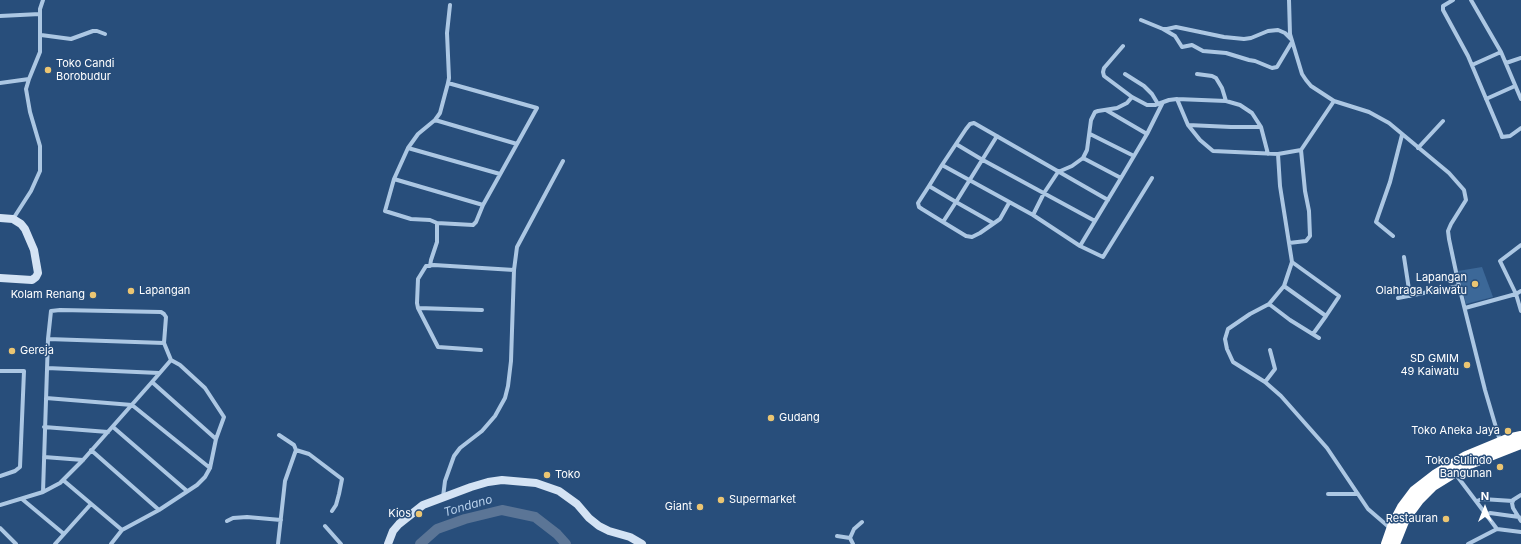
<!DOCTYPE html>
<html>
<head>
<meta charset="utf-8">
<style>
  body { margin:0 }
  #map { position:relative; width:1521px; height:544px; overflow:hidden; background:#284e7b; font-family:Inter,sans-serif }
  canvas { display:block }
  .north { position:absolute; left:1465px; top:488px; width:40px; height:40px; -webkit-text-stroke:3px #284e7b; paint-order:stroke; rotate:0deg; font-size:11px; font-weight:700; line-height:16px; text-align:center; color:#fff }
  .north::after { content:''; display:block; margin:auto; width:14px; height:18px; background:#fff; clip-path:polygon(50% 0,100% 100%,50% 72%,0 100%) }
</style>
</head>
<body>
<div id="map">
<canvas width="1521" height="544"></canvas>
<div class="north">N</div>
</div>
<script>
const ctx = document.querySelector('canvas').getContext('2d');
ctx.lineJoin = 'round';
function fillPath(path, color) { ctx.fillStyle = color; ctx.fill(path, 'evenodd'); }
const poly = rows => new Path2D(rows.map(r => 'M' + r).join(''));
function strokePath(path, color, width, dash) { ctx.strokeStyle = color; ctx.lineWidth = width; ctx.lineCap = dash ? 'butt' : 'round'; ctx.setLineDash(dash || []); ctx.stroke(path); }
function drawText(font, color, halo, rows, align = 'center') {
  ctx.font = font + ' Inter,sans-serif'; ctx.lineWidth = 3; ctx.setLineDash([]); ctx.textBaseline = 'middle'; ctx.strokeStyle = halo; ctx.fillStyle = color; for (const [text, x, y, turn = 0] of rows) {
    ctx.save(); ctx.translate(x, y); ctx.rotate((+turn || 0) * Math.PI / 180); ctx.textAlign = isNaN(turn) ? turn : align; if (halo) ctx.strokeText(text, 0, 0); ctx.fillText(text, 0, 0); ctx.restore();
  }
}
const green = poly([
  [1482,267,1493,297,1466,304,1458,271]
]);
const river = poly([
  [420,544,437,529,465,519,502,510,535,517,557,534,566,544]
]);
const street = poly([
  [1289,0,1290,34,1302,74,1306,80,1311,86,1334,101,1369,112,1389,123,1449,173,1464,190,1466,200,1451,224,1448,231,1449,239,1459,286,1485,390,1500,441],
  [1453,0,1443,6,1443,10,1468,56,1501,134,1502,137,1510,136,1521,128],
  [1471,0,1501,52,1521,99],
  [0,16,40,14],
  [1141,20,1163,29,1167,29,1176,27,1224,37,1244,39,1251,38,1268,31,1278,30,1285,33,1291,39],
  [1163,29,1175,36,1182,47,1192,45,1203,51,1226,53,1249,60,1255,61,1272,68,1277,67,1292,42],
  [41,35,71,39,93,31,97,31,105,34],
  [1123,46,1104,68,1103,72,1104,76,1132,97,1147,105,1155,105,1169,100,1177,99,1188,125,1200,140,1213,151,1278,154,1301,150,1334,101],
  [1506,63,1521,58],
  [1472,65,1501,52],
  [1125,74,1144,86,1152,94,1158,104],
  [0,83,29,79],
  [448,83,449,78,447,33,450,5],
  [1177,99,1226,101,1222,88,1216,78,1212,76,1197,74],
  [1486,99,1515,86],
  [1226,101,1240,105,1252,113,1261,127,1268,154],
  [1106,110,1147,134],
  [435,120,440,113,448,83,537,108,517,144],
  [1188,125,1231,127,1261,127],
  [1090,134,1134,156],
  [408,148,418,134,435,120,517,144,483,205,476,222,473,225,437,223],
  [1418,148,1443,121],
  [1278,154,1280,186,1292,262,1284,286],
  [1083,158,1121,178,1095,221],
  [942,165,966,129,970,124,974,123,1108,200],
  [1121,178,1147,134,1163,102],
  [394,179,483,205],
  [929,186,956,202,943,222,922,209,919,207,918,203,929,186,942,165,1033,215,1080,246,1095,221,981,159,956,144],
  [1033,215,1044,193,1058,172,1072,166,1083,158,1087,150,1091,120,1095,112,1098,111,1117,108,1127,103,1132,97],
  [13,219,31,191,40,171,40,146,30,112,26,89,29,79,40,52,40,9,43,0],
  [943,222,966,236,972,237,980,233,1000,219,1009,203],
  [993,223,956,202,997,136],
  [1393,236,1376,222,1390,182,1402,135],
  [1289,243,1306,241,1310,236,1309,211,1305,191,1301,150],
  [1521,245,1500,261,1516,294,1521,311],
  [1080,246,1103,257,1152,178],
  [1404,257,1410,296],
  [1292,262,1339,296,1338,298,1326,316,1284,286,1269,304,1290,320,1319,338],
  [430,266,431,260,437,242,437,223,430,220,411,219,385,211,394,179,408,148,500,174],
  [1398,298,1459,286],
  [1269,304,1250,314,1228,329,1225,339,1227,349,1233,362,1265,382,1281,396,1327,448,1368,509,1390,528],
  [418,308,438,347,481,350],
  [1465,308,1516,294,1521,291],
  [482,310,418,308,417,303,418,279,426,266,434,265,514,270],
  [1313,334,1326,316],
  [48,339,164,343],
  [47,368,159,373],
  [0,371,24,371,20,467,15,471,0,476],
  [152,382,216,439],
  [1265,382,1275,369,1270,350],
  [46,398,132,405,210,468],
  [44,427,108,432],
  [113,427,187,491],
  [91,450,159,510],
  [296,450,309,454,342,479,339,494,336,505,332,511],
  [44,457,83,460],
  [1454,472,1497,529],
  [63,480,122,530],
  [1328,494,1358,494],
  [1521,495,1513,500,1512,503,1513,508,1521,521],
  [443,497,445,481,454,456,460,448,482,431,495,416,505,398,508,386,511,361,514,270,517,247,563,161],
  [22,499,64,534],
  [1477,501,1482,499,1513,501],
  [0,505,43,492,60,483,83,460,152,382,171,360,164,343,166,317,164,314,161,312,60,310,51,311,48,339,43,492],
  [1486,515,1490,513,1519,517],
  [227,521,233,518,247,517,281,520],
  [325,526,341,544],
  [0,528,16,544],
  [837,536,850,538,854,529,862,522],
  [850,538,853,544],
  [55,544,91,504],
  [111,544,122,530,159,510,197,485,205,477,210,468,216,439,224,417,205,388,180,365,171,360],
  [278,544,285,481,296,450,294,445,279,435],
  [1468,544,1497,529,1521,532]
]);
const secondary = poly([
  [0,218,13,219,21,224,25,229,34,250,38,273,36,277,32,280,0,278],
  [388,544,393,531,399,524,423,505,471,487,488,482,502,480,536,483,559,491,577,504,589,518,599,526,609,531,630,537,642,544]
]);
const highway = poly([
  [1386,544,1393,524,1402,507,1414,491,1436,474,1466,456,1507,439,1521,436],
  [1395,544,1405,519,1419,500,1433,486,1467,465,1521,444]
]);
const markers = [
  [48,70,4,"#ebc572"],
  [1475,284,4,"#ebc572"],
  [131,291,4,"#ebc572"],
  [93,295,4,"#ebc572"],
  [12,351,4,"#ebc572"],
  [1467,365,4,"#ebc572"],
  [771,418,4,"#ebc572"],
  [1508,431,4,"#ebc572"],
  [1500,467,4,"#ebc572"],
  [547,475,4,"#ebc572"],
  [721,500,4,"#ebc572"],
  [700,507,4,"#ebc572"],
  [419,514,4,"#ebc572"],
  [1446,519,4,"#ebc572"]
];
const poiNames = [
  ["Toko Candi",56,64,"left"],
  ["Borobudur",56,77,"left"],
  ["Lapangan",1467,278],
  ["Olahraga Kaiwatu",1467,291],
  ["Lapangan",139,291,"left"],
  ["Kolam Renang",85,295],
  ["Gereja",20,351,"left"],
  ["SD GMIM",1459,359],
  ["49 Kaiwatu",1459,372],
  ["Gudang",779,418,"left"],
  ["Toko Aneka Jaya",1500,431],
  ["Toko Sulindo",1492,461],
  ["Bangunan",1492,474],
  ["Toko",555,475,"left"],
  ["Supermarket",729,500,"left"],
  ["Giant",692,507],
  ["Kios",411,514],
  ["Restauran",1438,519]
];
const waterNames = [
  ["Tondano",468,506,-16]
];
fillPath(green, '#3c6898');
strokePath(river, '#5b7596', 10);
strokePath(street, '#acc7e3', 4);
strokePath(secondary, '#d4e3f4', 8);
strokePath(highway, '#fff', 10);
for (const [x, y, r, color] of markers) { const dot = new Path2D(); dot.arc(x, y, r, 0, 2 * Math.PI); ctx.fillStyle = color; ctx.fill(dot); strokePath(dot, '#284e7b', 1.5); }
drawText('11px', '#fff', '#284e7b', poiNames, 'right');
drawText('italic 12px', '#b7d0eb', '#284e7b', waterNames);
</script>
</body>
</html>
